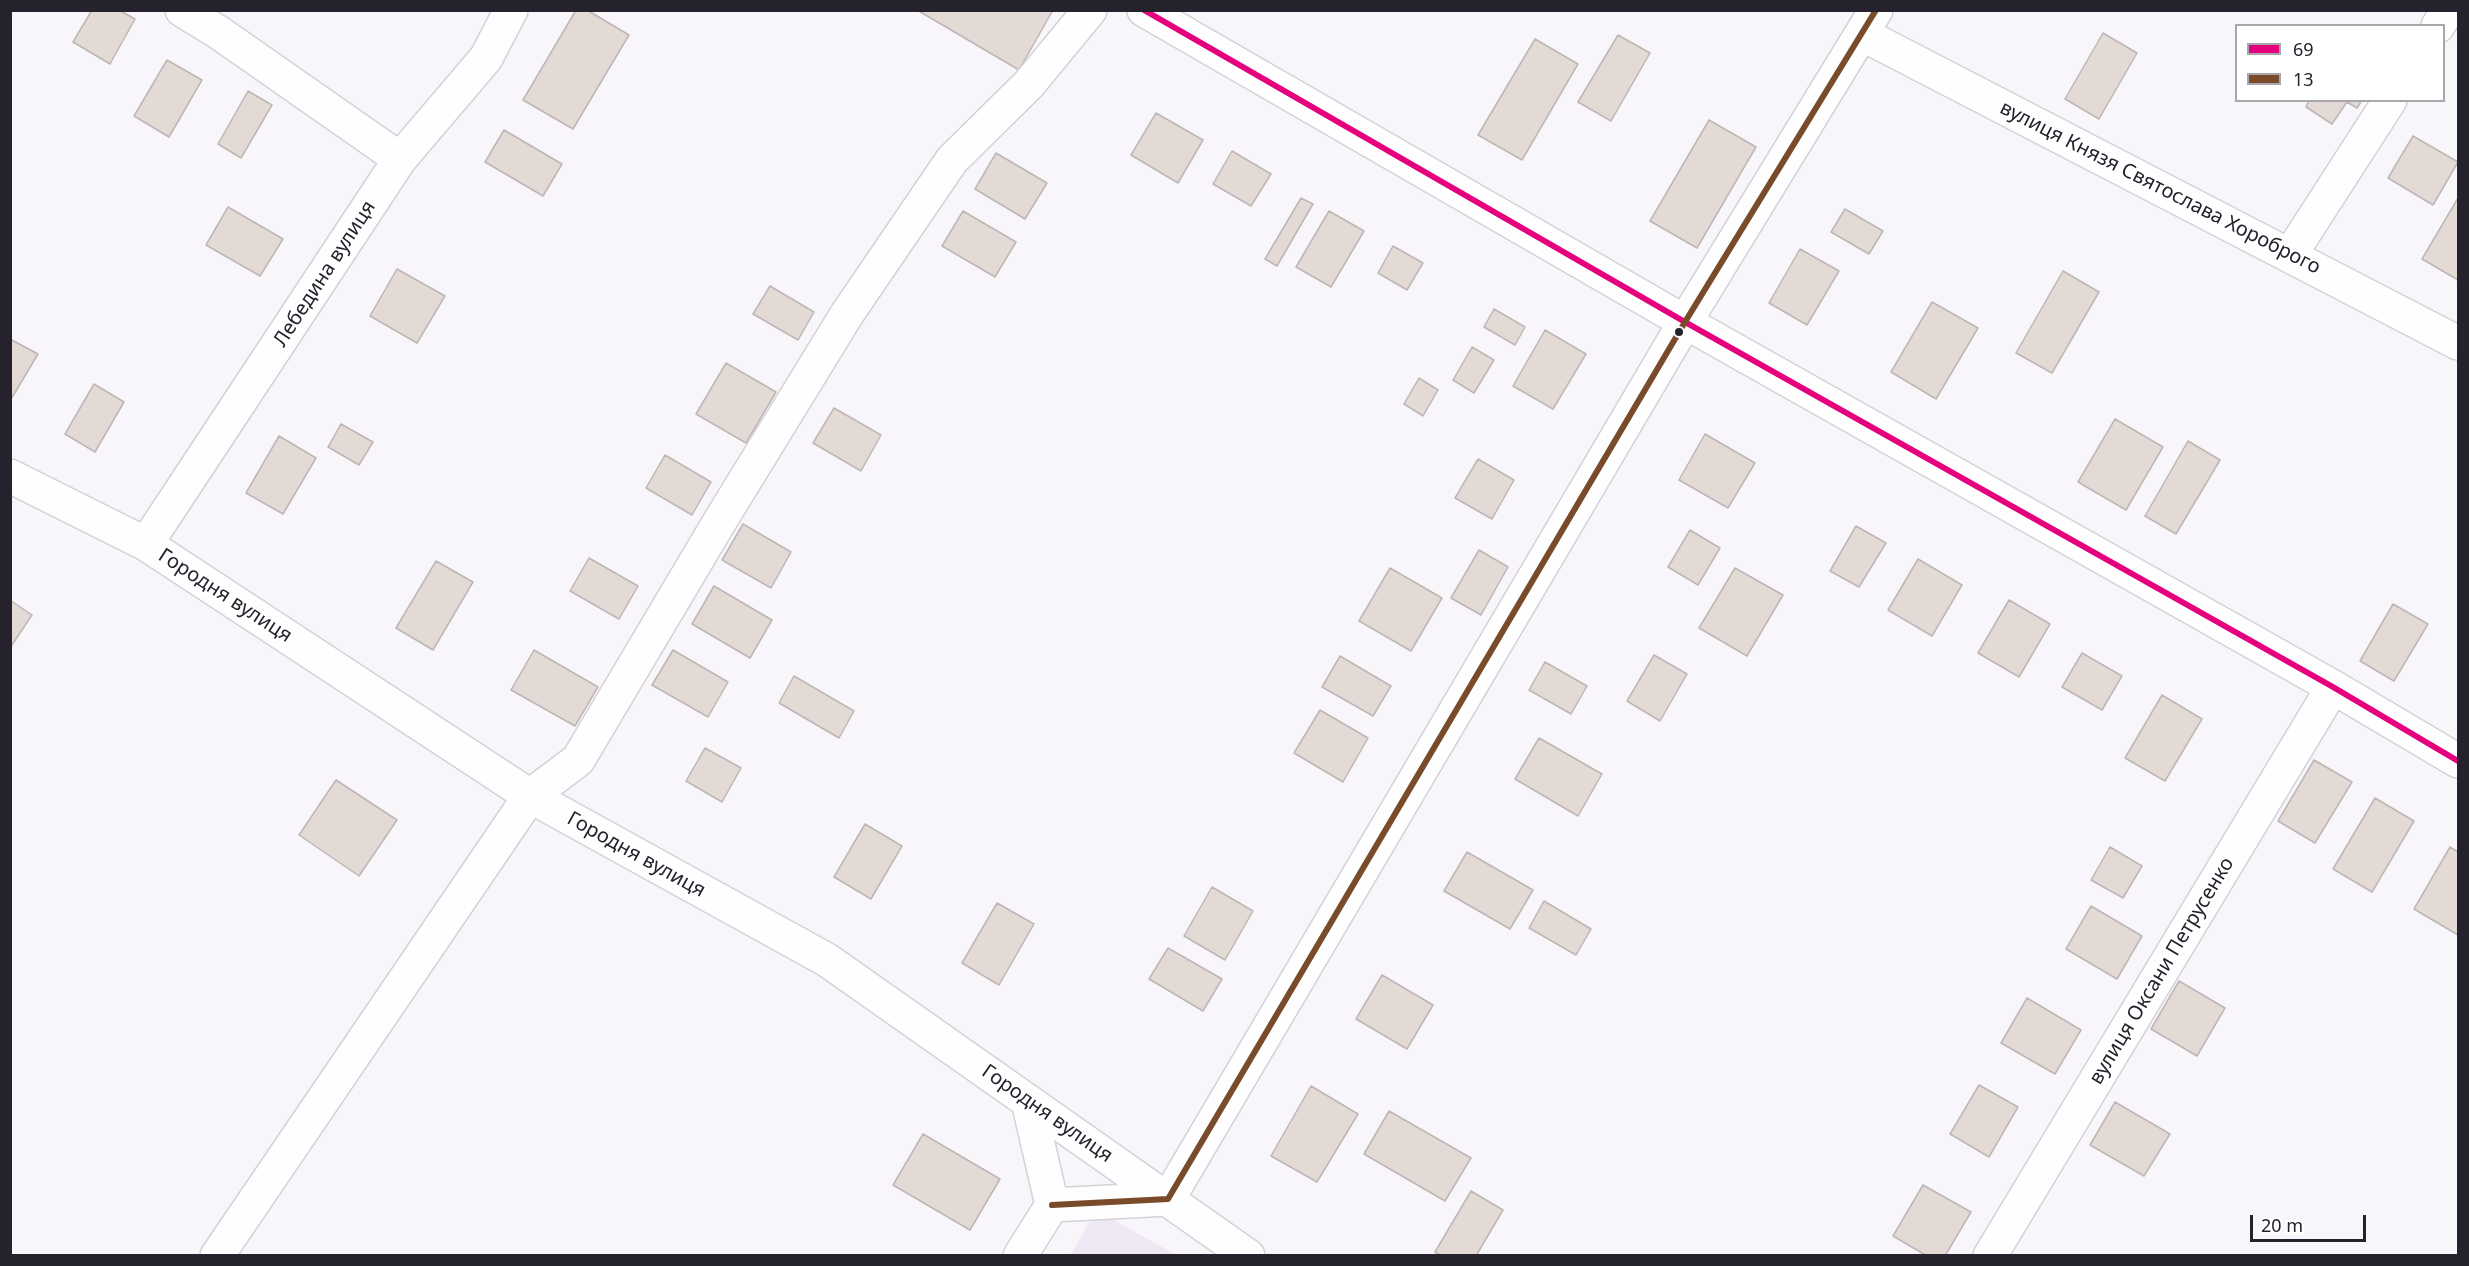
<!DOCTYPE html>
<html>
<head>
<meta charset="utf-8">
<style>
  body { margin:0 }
  #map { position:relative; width:2469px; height:1266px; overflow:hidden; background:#f8f6fa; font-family:"Noto Sans",sans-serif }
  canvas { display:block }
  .frame { position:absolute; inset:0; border:12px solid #26222d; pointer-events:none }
  .legend { position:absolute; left:2235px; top:24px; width:210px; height:78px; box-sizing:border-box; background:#fff; border:2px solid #a8a7ab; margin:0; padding:8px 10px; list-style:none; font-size:18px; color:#26222d }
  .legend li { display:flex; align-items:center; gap:12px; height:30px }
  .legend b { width:30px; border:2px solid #a8a7ab }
  .scale { position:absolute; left:2250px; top:1215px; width:116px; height:27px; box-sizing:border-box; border:3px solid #26222d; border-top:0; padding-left:8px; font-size:18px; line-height:21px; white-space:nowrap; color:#26222d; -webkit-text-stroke:4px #fff; paint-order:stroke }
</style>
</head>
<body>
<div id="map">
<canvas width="2469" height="1266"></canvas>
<div class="frame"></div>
<ul class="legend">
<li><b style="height:8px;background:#e5007d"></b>69</li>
<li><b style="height:8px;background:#7a4b2a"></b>13</li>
</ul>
<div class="scale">20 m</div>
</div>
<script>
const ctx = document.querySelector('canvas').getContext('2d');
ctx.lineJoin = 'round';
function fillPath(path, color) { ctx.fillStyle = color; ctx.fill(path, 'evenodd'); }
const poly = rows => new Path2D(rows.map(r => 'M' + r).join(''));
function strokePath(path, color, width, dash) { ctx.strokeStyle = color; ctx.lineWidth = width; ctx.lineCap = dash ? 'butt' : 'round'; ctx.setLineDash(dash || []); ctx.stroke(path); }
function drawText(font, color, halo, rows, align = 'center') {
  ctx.font = font + ' "Noto Sans",sans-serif'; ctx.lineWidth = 4.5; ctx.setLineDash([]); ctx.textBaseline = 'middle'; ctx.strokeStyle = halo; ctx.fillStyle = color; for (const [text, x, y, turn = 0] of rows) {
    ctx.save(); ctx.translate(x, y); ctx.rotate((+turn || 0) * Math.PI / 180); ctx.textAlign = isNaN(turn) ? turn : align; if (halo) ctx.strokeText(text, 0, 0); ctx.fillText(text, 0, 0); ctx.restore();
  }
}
const built = poly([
  [1096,1210,1176,1255,1070,1256]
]);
const building = poly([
  [92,10,119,10,135,19,110,64,73,42,92,10],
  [576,10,587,10,629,35,573,129,523,100,576,10],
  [917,10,1053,10,1019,70,917,10],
  [2103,33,2137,53,2099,119,2065,99,2103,33],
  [1618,35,1650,53,1611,121,1578,102,1618,35],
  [1535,39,1578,64,1522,160,1478,135,1535,39],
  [167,60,202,80,169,137,134,116,167,60],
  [248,91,272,105,241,158,218,144,248,91],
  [2309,100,2362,100,2357,108,2347,102,2332,124,2306,107,2309,100],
  [1156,113,1203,140,1178,183,1131,155,1156,113],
  [1709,120,1756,147,1697,248,1650,221,1709,120],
  [504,130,562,164,543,196,485,162,504,130],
  [2413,136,2458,162,2433,205,2388,178,2413,136],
  [1232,151,1271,174,1251,206,1213,184,1232,151],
  [996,153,1047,183,1025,219,975,189,996,153],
  [1301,198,1313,204,1277,266,1265,259,1301,198],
  [2458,198,2458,280,2422,259,2458,198],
  [228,207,283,239,260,276,206,245,228,207],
  [1845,209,1883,231,1869,254,1831,232,1845,209],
  [963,211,1016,242,995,277,942,246,963,211],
  [1329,211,1364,231,1331,287,1296,267,1329,211],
  [1393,246,1423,263,1407,290,1378,273,1393,246],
  [1800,249,1839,271,1807,325,1769,303,1800,249],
  [397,269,445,296,417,343,370,316,397,269],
  [2063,271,2099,292,2052,373,2016,353,2063,271],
  [770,286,814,312,798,340,753,314,770,286],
  [1932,302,1978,328,1936,399,1891,372,1932,302],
  [1494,309,1525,327,1515,345,1484,327,1494,309],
  [1545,330,1586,354,1553,409,1513,386,1545,330],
  [10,339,38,354,10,401,10,339],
  [1472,347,1494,360,1474,393,1453,380,1472,347],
  [726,363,776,392,746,443,696,414,726,363],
  [1419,378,1438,390,1423,416,1404,404,1419,378],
  [94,384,124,402,95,452,65,434,94,384],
  [834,408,881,435,861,471,813,443,834,408],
  [2115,419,2163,447,2126,510,2078,482,2115,419],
  [341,424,373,442,359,465,328,447,341,424],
  [1705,434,1755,463,1728,508,1679,480,1705,434],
  [279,436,316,458,283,514,246,493,279,436],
  [2188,441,2220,460,2176,534,2145,516,2188,441],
  [665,455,711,482,692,515,646,488,665,455],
  [1478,459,1514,480,1492,519,1455,498,1478,459],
  [743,524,791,552,771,588,722,560,743,524],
  [1856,526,1886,543,1859,587,1830,571,1856,526],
  [1690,530,1720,548,1698,585,1668,567,1690,530],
  [1479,550,1508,567,1481,615,1451,598,1479,550],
  [589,558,638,586,619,619,570,591,589,558],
  [1918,559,1962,585,1932,636,1888,610,1918,559],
  [436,561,473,582,433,650,396,628,436,561],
  [1390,568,1442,598,1411,651,1359,621,1390,568],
  [1735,568,1783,595,1747,656,1699,628,1735,568],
  [714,586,772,620,750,658,692,624,714,586],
  [10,600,32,615,10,648,10,600],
  [2009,600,2050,624,2019,677,1978,653,2009,600],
  [2393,604,2428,624,2394,681,2360,661,2393,604],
  [534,650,598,687,575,726,511,690,534,650],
  [673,650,728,682,708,717,652,685,673,650],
  [2082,653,2122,676,2102,710,2062,687,2082,653],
  [1654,655,1687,674,1660,721,1627,701,1654,655],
  [1340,656,1391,686,1373,716,1322,687,1340,656],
  [1545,662,1587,686,1571,714,1529,690,1545,662],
  [794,676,854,711,839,738,779,703,794,676],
  [2162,695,2202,719,2165,781,2125,758,2162,695],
  [1320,710,1368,738,1343,782,1294,753,1320,710],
  [1539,738,1602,774,1578,816,1515,779,1539,738],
  [705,748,741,768,722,802,686,781,705,748],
  [2314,760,2352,782,2315,843,2278,821,2314,760],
  [336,780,397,820,359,876,299,835,336,780],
  [2375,798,2414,821,2372,892,2333,869,2375,798],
  [865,824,902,846,871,899,834,877,865,824],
  [2110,847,2142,866,2123,898,2091,880,2110,847],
  [2450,847,2458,852,2458,935,2414,909,2450,847],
  [1467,852,1533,890,1510,929,1444,891,1467,852],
  [1212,887,1253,911,1225,960,1184,936,1212,887],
  [1544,901,1591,929,1576,955,1529,928,1544,901],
  [997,903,1034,924,999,985,962,963,997,903],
  [2091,906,2142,936,2117,979,2066,949,2091,906],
  [1168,948,1222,979,1203,1011,1149,979,1168,948],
  [1382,975,1433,1005,1407,1049,1356,1019,1382,975],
  [2179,981,2225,1008,2197,1056,2151,1029,2179,981],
  [2027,998,2081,1030,2055,1074,2001,1043,2027,998],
  [1979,1085,2018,1107,1989,1157,1950,1134,1979,1085],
  [1311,1086,1358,1114,1317,1182,1271,1156,1311,1086],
  [2115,1102,2170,1134,2144,1176,2090,1145,2115,1102],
  [1389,1111,1471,1158,1445,1201,1364,1154,1389,1111],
  [923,1134,1000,1179,970,1230,893,1185,923,1134],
  [1923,1185,1971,1212,1945,1256,1927,1256,1893,1236,1923,1185],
  [1471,1191,1503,1210,1476,1256,1442,1256,1435,1252,1471,1191]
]);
const minor = poly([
  [182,10,218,32,400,159],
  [1144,10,1685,322,2333,687,2458,761],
  [2438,26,2448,10],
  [1862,34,2458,343],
  [2290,255,2390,100],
  [10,476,146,544,530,796,827,960,1248,1256],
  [146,544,400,159,486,58,511,10],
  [1052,1205,1168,1199,1685,322,1876,10],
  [217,1256,530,796,578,760,720,521,847,314,952,160,1029,84,1090,10],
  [1020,1256,1052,1205,1028,1101],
  [1990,1256,2333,687]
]);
const bus1 = poly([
  [1144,10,1685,322,2333,687,2458,761]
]);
const bus2 = poly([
  [1052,1205,1168,1199,1685,322,1876,10]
]);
const markers = [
  [1679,332,5,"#26222d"]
];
const streetNames = [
  ["вулиця Князя Святослава Хороброго",2160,188,27],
  ["Лебедина вулиця",325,274,-57],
  ["Городня вулиця",225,596,33],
  ["Городня вулиця",636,855,29],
  ["вулиця Оксани Петрусенко",2162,971,-59],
  ["Городня вулиця",1047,1114,35]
];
fillPath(built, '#ede8f3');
fillPath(building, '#e3d9d5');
strokePath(building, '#bcb6b5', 1.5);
strokePath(minor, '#d4d1d8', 36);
strokePath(minor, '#fefefe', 33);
strokePath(bus1, '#e5007d', 6);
strokePath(bus2, '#7a4b2a', 6);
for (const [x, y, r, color] of markers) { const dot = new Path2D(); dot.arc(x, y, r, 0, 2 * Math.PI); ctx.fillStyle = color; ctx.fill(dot); strokePath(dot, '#fff', 2); }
drawText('20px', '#26222d', '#fff', streetNames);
</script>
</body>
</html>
